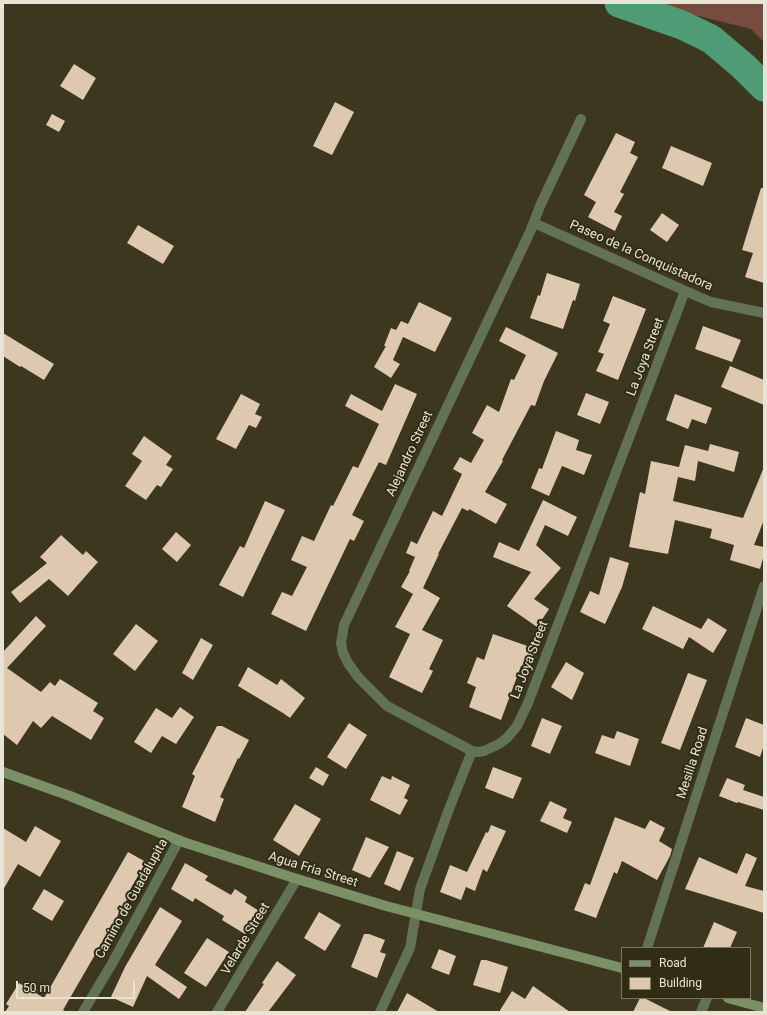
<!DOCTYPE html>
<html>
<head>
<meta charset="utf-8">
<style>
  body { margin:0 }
  #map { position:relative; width:767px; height:1015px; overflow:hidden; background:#3c371e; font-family:Roboto,sans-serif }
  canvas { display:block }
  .frame { position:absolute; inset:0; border:4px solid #e7e4d5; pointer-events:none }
  .legend { position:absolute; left:621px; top:947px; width:130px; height:52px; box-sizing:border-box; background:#312d14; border:1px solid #7a7661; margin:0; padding:5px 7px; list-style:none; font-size:12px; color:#e7e4d5 }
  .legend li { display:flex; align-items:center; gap:8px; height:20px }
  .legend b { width:20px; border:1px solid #7a7661 }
  .scale { position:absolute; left:16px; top:981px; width:119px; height:18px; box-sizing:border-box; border:2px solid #e7e4d5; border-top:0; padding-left:5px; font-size:12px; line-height:14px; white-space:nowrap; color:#e7e4d5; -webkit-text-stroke:3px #312d14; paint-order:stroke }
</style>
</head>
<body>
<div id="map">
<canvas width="767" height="1015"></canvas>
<div class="frame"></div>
<ul class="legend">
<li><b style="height:5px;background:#7c9067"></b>Road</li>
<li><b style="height:11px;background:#dec8b0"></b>Building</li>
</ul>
<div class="scale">50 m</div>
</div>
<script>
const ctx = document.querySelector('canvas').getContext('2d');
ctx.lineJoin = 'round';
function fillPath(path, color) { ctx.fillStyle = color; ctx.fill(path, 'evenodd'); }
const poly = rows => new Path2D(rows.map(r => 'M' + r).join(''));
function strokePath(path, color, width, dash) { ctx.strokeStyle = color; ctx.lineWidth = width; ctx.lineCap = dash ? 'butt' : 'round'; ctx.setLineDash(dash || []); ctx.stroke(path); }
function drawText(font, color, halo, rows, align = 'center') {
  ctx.font = font + ' Roboto,sans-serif'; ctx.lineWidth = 4; ctx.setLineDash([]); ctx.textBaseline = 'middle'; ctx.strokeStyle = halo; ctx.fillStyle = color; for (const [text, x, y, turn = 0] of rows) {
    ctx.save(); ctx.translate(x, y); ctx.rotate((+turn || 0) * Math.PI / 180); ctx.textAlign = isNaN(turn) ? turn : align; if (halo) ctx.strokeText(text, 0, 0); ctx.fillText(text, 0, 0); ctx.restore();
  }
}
const green = poly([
  [646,3,764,3,764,42,751,29]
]);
const river = poly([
  [619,3,682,25,711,39,743,66,764,87]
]);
const building = poly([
  [74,64,96,78,83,100,60,86],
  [335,102,354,112,332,155,313,146],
  [52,114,65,121,59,132,46,125],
  [616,133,635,142,630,153,638,157,620,192,624,194,614,212,622,216,615,231,588,217,596,202,584,195],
  [671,146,712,163,703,186,662,168],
  [761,188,764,188,764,283,745,277,753,253,742,250],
  [662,213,679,225,667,242,650,230],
  [138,225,174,246,163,264,127,243],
  [547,273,580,284,575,301,573,300,563,329,530,318,538,295,540,296],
  [613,296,646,309,618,380,596,371,604,354,598,352,610,324,603,321],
  [419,302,452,318,435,352,403,337,393,360,400,364,391,378,374,367,386,346,384,346,391,328,396,330,401,321,408,324],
  [703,326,741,340,732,362,695,349],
  [506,327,558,353,544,381,535,406,531,405,502,460,503,461,485,492,507,504,496,524,469,509,468,511,462,508,438,554,439,554,423,588,440,598,422,630,443,640,429,669,433,671,422,693,389,677,410,634,395,627,413,594,401,587,410,571,409,571,415,557,406,553,411,541,417,544,433,511,442,516,462,474,453,469,460,457,471,463,484,440,472,433,487,405,499,412,511,379,514,380,526,355,499,341],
  [3,333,54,364,44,380,21,366,20,367,3,356],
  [730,366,764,380,764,405,721,387],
  [395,384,417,394,386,465,379,462,352,515,364,521,354,541,350,539,306,631,271,614,282,592,292,596,307,567,291,560,302,536,314,541,331,505,333,506,353,466,358,468,379,424,345,406,351,394,382,411],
  [586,393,609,402,600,424,577,415],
  [241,394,260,404,255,414,262,417,256,428,249,425,236,449,216,439],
  [675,394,712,408,706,424,692,419,688,429,666,420],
  [556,431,579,440,576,450,592,455,584,475,562,466,549,496,531,488,539,468,542,469],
  [144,436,172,456,166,465,173,469,161,487,157,485,146,500,125,486,142,461,132,454],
  [710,444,739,452,734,472,698,461,695,481,678,477,673,501,743,518,764,467,764,520,754,545,764,547,764,555,760,569,730,560,734,545,710,538,712,529,675,520,668,554,629,547,640,492,645,494,651,461,679,467,685,445,708,451],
  [543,500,577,517,568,536,545,525,536,545,561,568,534,599,549,609,537,627,507,606,531,572,493,557,499,542,519,551],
  [265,501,285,510,243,597,219,585,240,546,244,548],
  [176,532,191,545,177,562,162,549],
  [61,535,83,555,86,551,98,562,68,596,49,579,20,603,11,592,47,563,40,557],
  [610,557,629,563,622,587,605,624,580,612,590,591,599,595],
  [653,606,701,629,708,618,727,630,713,653,689,637,683,649,642,629],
  [36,616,46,626,7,668,41,692,50,682,55,686,60,679,98,703,93,711,104,718,91,740,52,716,41,728,33,721,17,745,3,734,3,652],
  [136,624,158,641,135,671,113,654],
  [493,634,536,649,528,669,521,666,501,720,469,707,476,687,467,683,477,657,484,660],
  [201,638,213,645,193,680,182,673],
  [566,662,584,673,572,700,551,687],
  [248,667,277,685,281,679,305,698,290,718,283,713,238,686],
  [688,673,707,680,680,750,661,743],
  [180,707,194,717,176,744,162,736,151,753,134,742,156,708,172,718],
  [542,718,562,726,550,754,531,746],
  [746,718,764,725,764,745,760,757,735,747],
  [349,723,367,735,346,769,327,757],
  [217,726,222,726,249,740,239,759,238,758,220,797,224,799,215,822,182,807,195,776,192,774],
  [617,731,639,739,630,766,595,753,602,735,614,739],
  [316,767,329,775,323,786,309,778],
  [493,767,522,778,513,799,485,788],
  [382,776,391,780,392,776,410,785,404,798,408,800,400,815,370,800],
  [727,778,745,785,743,790,764,797,764,810,738,802,737,803,719,796],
  [550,801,567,809,563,818,572,822,567,833,540,821],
  [295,804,321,819,299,856,273,840],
  [615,817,645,829,650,820,665,828,659,841,672,849,670,856,657,880,622,861,617,874,614,872,596,918,574,910,585,883,590,885],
  [491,825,506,831,487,872,483,869,475,891,466,887,461,900,440,892,450,865,467,872,486,832,488,833],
  [35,826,61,841,40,877,18,864,3,890,3,828,26,842],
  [366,837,389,847,370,878,352,870],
  [397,851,414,858,400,891,384,884],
  [128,852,146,862,127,895,129,896,63,1010,67,1012,5,1012,9,1006,6,1004,19,983,44,998],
  [746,853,757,858,745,886,764,891,764,913,685,889,699,857,737,874],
  [185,863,208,876,205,880,231,895,235,889,247,897,245,902,259,911,245,934,222,920,224,916,195,898,193,902,171,889],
  [44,889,64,901,52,921,32,909],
  [160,907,182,921,155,965,187,987,179,999,147,976,133,1007,111,997,125,967],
  [319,912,341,925,325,951,304,938],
  [714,922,737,932,730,948,703,948],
  [364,934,369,934,385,940,380,952,386,954,377,978,351,967],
  [207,938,229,952,206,987,184,973],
  [439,949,456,956,449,975,431,968],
  [481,960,486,960,508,967,500,993,473,985],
  [277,961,296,975,268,1012,245,1012,264,984,262,983],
  [533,986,570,1012,499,1012,512,991,525,999],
  [407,993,439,1012,397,1012],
  [640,998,644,998,672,1012,633,1012]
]);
const street = poly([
  [581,119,540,206,530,232,344,625,341,643,343,653,348,663,358,677,387,706,472,751,478,752,484,751,499,744,507,738,517,726,528,703,685,291],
  [534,223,699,297,711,302,764,313],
  [647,948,764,586],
  [83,1012,113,962,179,840],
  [217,1012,297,879],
  [380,1012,410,948,420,889,449,809,472,751],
  [701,1012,707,998]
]);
const secondary = poly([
  [3,772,70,796,183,842,297,879,386,906,622,968],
  [728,998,764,1008]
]);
const streetNames = [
  ["Paseo de la Conquistadora",641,256,24],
  ["La Joya Street",646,357,-69],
  ["Alejandro Street",410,454,-65],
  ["La Joya Street",530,660,-69],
  ["Mesilla Road",693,763,-72],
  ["Agua Fria Street",313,870,17],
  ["Camino de Guadalupita",132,899,-61],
  ["Velarde Street",246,939,-59]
];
fillPath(green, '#764c40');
strokePath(river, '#4f9b76', 29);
fillPath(building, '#dec8b0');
strokePath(street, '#637156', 10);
strokePath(secondary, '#7c9067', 10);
drawText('13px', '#e7e4d5', '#312d14', streetNames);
</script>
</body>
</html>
